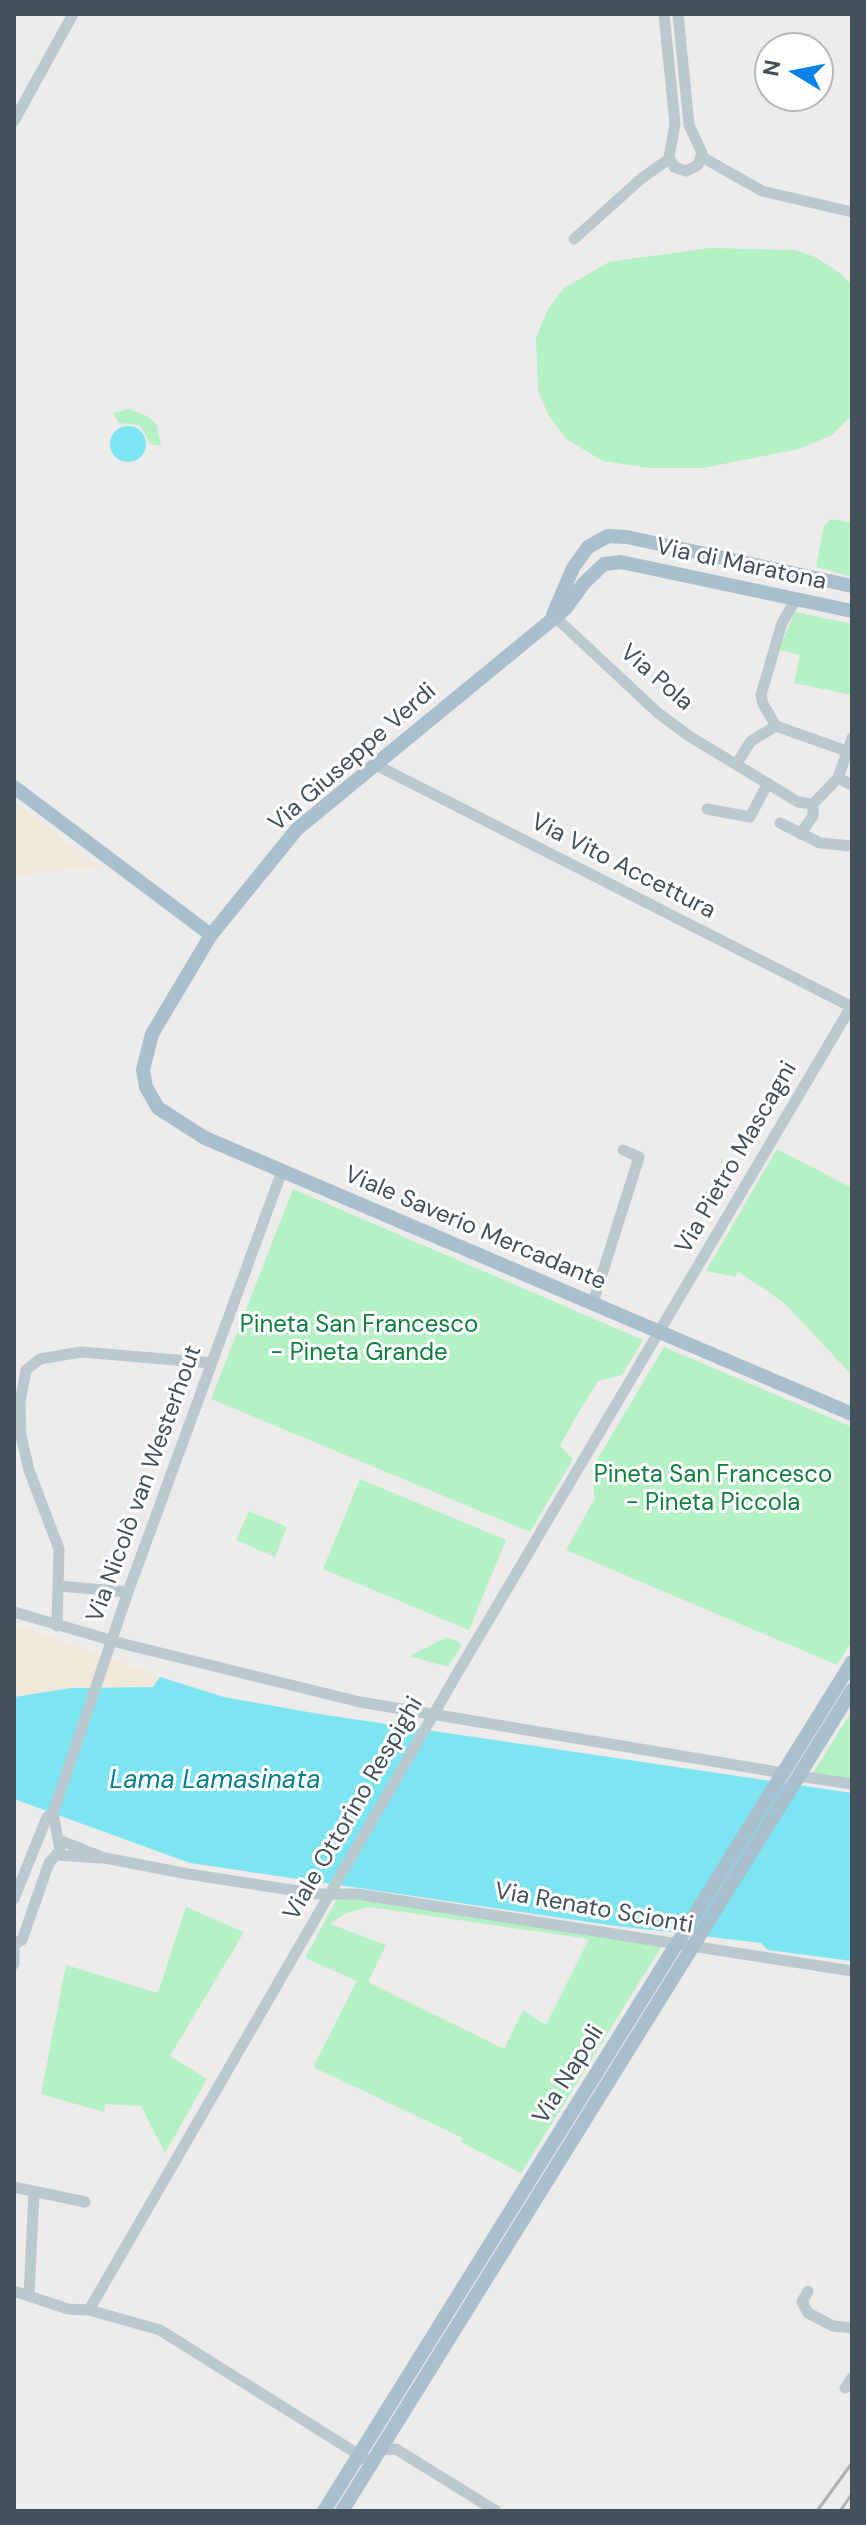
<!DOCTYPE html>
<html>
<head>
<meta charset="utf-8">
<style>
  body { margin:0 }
  #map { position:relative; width:866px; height:2525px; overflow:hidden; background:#eeebeb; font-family:"DM Sans",sans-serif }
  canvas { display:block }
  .frame { position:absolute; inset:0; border:16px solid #42515a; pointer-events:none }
  .north { position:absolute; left:754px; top:32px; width:80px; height:80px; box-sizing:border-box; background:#fff; border:2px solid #b3b9bd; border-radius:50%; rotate:280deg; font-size:22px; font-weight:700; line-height:32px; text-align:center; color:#42515a }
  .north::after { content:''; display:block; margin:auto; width:28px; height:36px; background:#0b82e8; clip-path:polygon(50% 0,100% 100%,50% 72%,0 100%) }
</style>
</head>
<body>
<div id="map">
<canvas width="866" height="2525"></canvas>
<div class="frame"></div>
<div class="north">N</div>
</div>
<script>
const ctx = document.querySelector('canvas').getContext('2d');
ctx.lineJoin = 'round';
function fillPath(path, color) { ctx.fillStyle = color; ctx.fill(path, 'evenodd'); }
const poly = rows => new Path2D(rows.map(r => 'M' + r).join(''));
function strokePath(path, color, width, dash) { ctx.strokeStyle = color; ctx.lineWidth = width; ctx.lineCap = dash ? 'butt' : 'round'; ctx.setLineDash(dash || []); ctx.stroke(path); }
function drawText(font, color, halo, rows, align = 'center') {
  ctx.font = font + ' "DM Sans",sans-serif'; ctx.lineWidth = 6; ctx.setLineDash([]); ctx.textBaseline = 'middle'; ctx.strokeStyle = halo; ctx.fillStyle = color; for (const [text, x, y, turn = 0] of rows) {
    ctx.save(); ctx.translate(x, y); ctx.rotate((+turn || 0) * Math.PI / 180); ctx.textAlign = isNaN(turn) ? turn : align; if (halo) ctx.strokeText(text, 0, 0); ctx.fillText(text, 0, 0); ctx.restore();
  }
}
const green = poly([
  [710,248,795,250,815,257,840,273,852,286,852,414,848,419,832,435,799,449,703,468,649,468,603,461,566,439,549,416,538,391,536,338,548,309,564,288,609,262],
  [129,409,149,417,157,425,161,446,150,444,140,425,119,423,113,413],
  [831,519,852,523,852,577,816,567,824,526],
  [795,612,852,624,852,695,794,683,800,655,779,650],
  [777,1149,852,1188,852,1375,785,1304,766,1290,738,1272,736,1277,706,1271],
  [293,1189,643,1340,622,1375,598,1381,577,1415,560,1446,573,1459,530,1532,211,1399],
  [664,1347,852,1427,852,1641,837,1665,566,1550,595,1498,591,1470],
  [360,1479,506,1540,469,1630,323,1569],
  [249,1511,287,1527,275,1557,236,1540],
  [447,1637,462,1644,448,1667,409,1656],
  [852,1711,852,1781,811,1776],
  [347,1897,663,1944,521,2173,461,2142,463,2138,313,2067,357,1981,305,1958,337,1899],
  [369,1907,589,1939,546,2025,523,2010,504,2049,368,1982,386,1945,330,1924,346,1913],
  [186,1907,244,1932,170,2056,207,2079,165,2153,141,2106,105,2104,104,2112,41,2094,66,1965,158,1993]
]);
const sand = poly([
  [14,801,101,869,38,871,14,880],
  [14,1624,123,1663,160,1677,153,1687,71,1688,14,1697]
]);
const water = poly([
  '110 444a18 18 0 1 1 36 0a18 18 0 1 1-36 0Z',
  [160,1677,224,1697,319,1714,852,1793,852,1961,768,1950,761,1943,609,1925,190,1863,14,1799,14,1697,71,1688,153,1687]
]);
const minor = poly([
  [664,14,675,124,669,157,674,167,686,171,698,165,702,153,689,125,678,14],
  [14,121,73,14],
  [702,157,762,191,852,212],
  [574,239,642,178,669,159],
  [796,599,782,623,761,695,763,704,776,726,852,753],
  [553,615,658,713,689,736,798,802,813,804],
  [737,763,751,741,776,726],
  [376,765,852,1007],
  [838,778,852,785],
  [707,809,750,817,768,783],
  [780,823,820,843,852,846],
  [800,834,813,816,813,804,838,778,852,738],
  [593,1303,639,1157,623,1150],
  [59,1586,128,1592],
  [14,1612,124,1644,360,1702,783,1773],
  [57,1626,59,1549,29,1470,21,1436,20,1402,26,1370,40,1359,81,1352,212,1363],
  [798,1776,852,1784],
  [59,1840,105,1858,188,1874,318,1894,357,1894,852,1971],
  [56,1855,101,1858],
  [14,1899,47,1817,53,1813,128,1592,282,1171],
  [14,1944,22,1940,49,1863,60,1850,53,1813],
  [14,1949,14,1964],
  [14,2187,85,2202],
  [14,2291,68,2309,89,2310,160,2330,372,2463],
  [808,2291,802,2302,808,2313,833,2326,852,2328],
  [29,2295,34,2192],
  [89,2310,458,1672,852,1005],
  [845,2388,852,2378],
  [380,2450,396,2449,496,2511]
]);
const major = poly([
  [852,611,621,562,604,564,584,583,565,609,297,829,211,935,152,1034,143,1070,146,1087,158,1108,205,1138,852,1414],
  [553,615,573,568,588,547,608,536,627,537,852,586],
  [14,787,211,935],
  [324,2511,852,1662],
  [342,2511,852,1690]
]);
const rail = poly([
  [817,2511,852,2463],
  [840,2511,852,2494]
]);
const streetNames = [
  ["Via di Maratona",741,565,12],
  ["Via Pola",656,678,41],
  ["Via Giuseppe Verdi",353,758,-41],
  ["Via Vito Accettura",623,867,27],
  ["Via Pietro Mascagni",737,1158,-60],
  ["Viale Saverio Mercadante",475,1229,23],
  ["Via Nicolò van Westerhout",145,1484,-70],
  ["Viale Ottorino Respighi",354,1809,-60],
  ["Via Renato Scionti",594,1909,10],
  ["Via Napoli",569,2075,-58]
];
const parkNames = [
  ["Pineta San Francesco",359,1326],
  ["- Pineta Grande",359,1354],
  ["Pineta San Francesco",713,1476],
  ["- Pineta Piccola",713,1504]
];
const waterNames = [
  ["Lama Lamasinata",215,1781]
];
fillPath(green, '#b4f1c5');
fillPath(sand, '#f2e8d9');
fillPath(water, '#7de5f2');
strokePath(minor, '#bac8cf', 11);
strokePath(major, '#a8bfcd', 14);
strokePath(rail, '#adb1b6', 3);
drawText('24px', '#42515a', '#fff', streetNames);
drawText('24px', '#0f7f3c', '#fff', parkNames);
drawText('italic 26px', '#047f8f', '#fff', waterNames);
</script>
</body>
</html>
